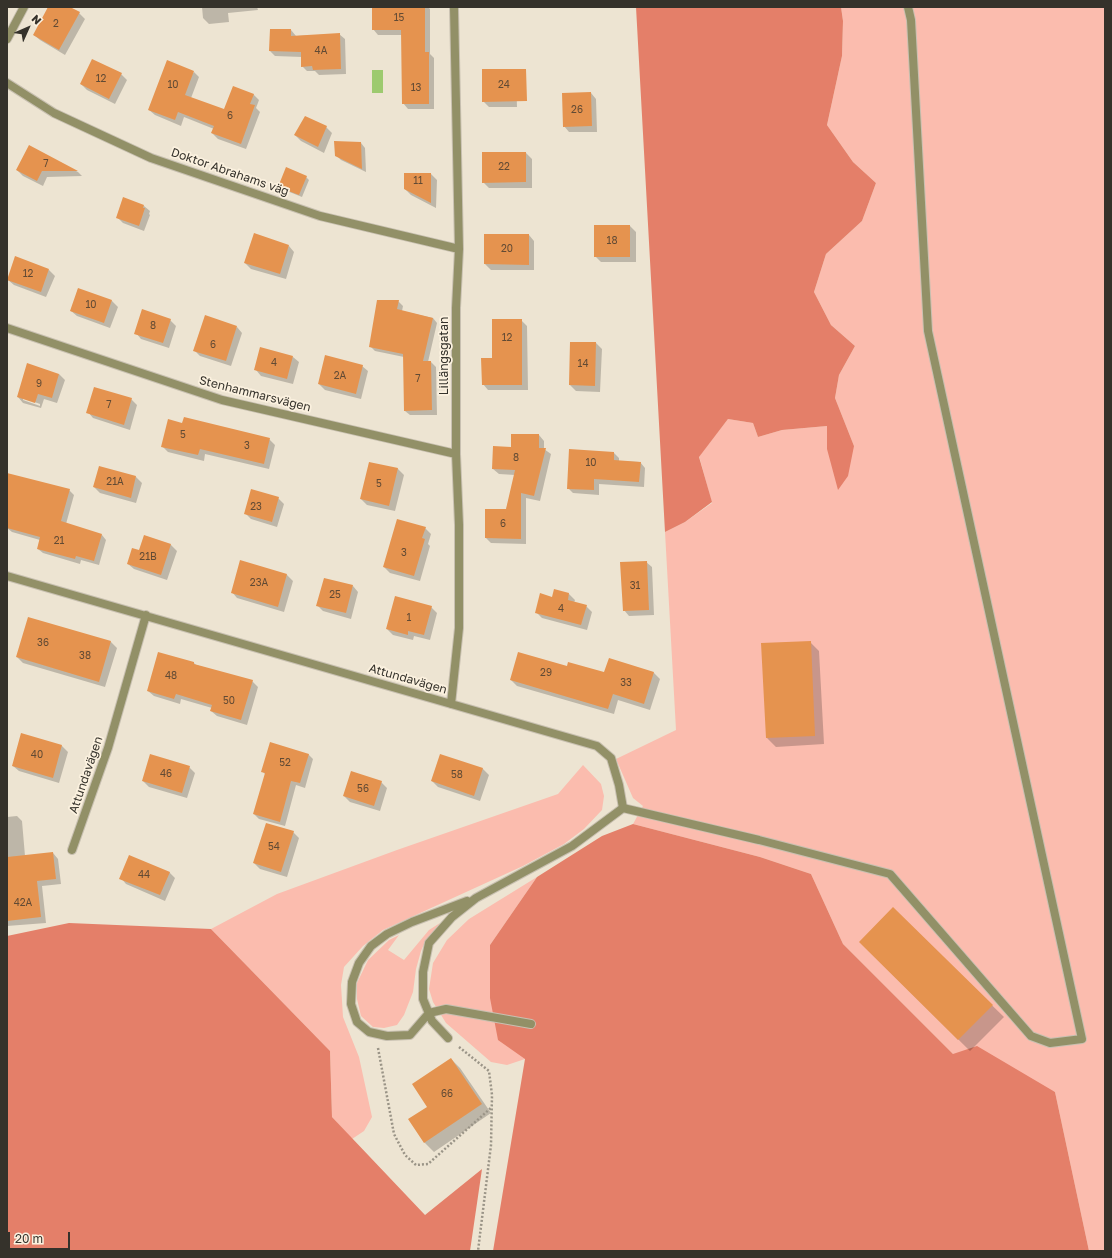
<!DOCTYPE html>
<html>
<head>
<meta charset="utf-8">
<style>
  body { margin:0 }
  #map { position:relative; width:1112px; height:1258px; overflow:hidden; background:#ede4d2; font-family:"Golos Text",sans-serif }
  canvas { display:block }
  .frame { position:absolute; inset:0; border:8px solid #35322b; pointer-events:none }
  .north { position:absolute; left:8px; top:8px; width:40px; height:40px; -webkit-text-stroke:3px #fbf1df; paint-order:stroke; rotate:45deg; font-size:11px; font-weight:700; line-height:16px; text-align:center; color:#35322b }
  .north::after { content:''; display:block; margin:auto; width:14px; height:18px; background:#35322b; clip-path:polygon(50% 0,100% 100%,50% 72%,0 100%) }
  .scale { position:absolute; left:8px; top:1232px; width:62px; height:18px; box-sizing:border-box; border:2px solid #35322b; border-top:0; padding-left:5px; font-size:12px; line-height:14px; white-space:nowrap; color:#35322b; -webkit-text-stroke:3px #fbf1df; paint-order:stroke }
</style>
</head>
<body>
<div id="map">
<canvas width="1112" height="1258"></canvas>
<div class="frame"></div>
<div class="north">N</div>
<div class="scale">20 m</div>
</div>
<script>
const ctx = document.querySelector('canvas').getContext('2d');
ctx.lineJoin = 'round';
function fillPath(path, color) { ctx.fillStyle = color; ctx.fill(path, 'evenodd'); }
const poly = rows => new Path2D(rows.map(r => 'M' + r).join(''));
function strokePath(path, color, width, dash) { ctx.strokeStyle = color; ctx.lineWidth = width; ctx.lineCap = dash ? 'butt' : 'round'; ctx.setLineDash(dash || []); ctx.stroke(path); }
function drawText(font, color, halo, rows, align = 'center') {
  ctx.font = font + ' "Golos Text",sans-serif'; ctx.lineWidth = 3.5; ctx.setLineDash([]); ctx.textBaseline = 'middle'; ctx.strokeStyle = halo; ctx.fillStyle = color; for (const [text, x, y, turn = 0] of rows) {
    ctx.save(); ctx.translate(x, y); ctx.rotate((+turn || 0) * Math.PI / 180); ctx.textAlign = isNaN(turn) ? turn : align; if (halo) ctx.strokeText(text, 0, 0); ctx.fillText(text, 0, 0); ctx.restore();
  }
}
const green = poly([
  [841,7,1105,7,1105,1251,1089,1251,1055,1092,953,1054,843,944,811,874,760,857,633,824,643,806,633,798,616,759,676,730,665,532,685,522,712,503,699,456,728,419,753,423,758,437,782,430,827,426,827,449,854,446,835,398,839,375,855,346,831,325,814,292,826,254,862,221,876,183,853,162,827,125,842,56,843,21],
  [583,765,601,784,604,796,602,810,584,829,564,844,523,866,383,930,363,946,344,967,341,985,343,1017,359,1057,372,1117,364,1131,352,1139,332,1117,330,1051,211,929,277,894,397,850,558,794],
  [537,877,490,945,525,1059,507,1065,491,1062,446,1023,433,1002,429,989,433,963,447,940,469,919],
  [440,923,425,942,421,951,416,969,413,992,404,1015,397,1025,384,1028,373,1027,361,1016,357,999,357,983,368,960,389,940,399,935,388,950,404,960,429,930]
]);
const forest = poly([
  [636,7,841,7,843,21,842,56,827,125,853,162,876,183,862,221,826,254,814,292,831,325,855,346,839,375,835,398,854,446,848,476,838,490,827,449,827,426,782,430,758,437,753,423,728,419,699,457,712,502,685,522,665,532],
  [633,824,760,857,811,874,843,944,953,1054,977,1046,1055,1092,1089,1251,493,1251,525,1059,498,1040,490,998,490,945,537,877,602,836],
  [69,923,211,929,330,1051,332,1117,425,1215,482,1169,470,1251,7,1251,7,936]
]);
const water = poly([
  [372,70,383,70,383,93,372,93]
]);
const shadow = poly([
  [60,7,68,7,79,13,85,19,65,55,40,40,34,35],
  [202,7,257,7,258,10,228,13,229,22,209,24,203,18],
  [373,7,428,7,430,9,430,54,434,58,434,109,408,109,403,103,402,35,378,35,373,29],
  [291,30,296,36,339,34,345,39,346,74,319,75,315,71,307,71,302,66,302,57,275,56,270,51],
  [194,72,199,77,191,98,225,111,253,94,259,100,256,108,260,112,246,149,218,139,212,133,214,129,184,117,181,126,155,115,149,110],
  [121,74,127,80,115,104,87,90,81,84],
  [516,76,517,107,489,107,483,101],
  [591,93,596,99,597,132,569,132,564,126],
  [326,127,332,133,324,153,301,141,295,135],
  [361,143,365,148,366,172,341,160,336,155],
  [30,147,78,172,82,176,47,177,43,186,23,176,17,170],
  [526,153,532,159,532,188,489,188,483,182],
  [431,174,437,180,436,208,411,195,405,189],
  [306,177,309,180,302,197,282,189,279,187],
  [144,206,150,211,149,214,150,215,144,231,123,223,117,217],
  [630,226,636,232,636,262,601,262,595,256],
  [529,235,534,241,534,270,491,270,485,264],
  [289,246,294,252,286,279,251,269,245,263],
  [49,270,55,276,46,297,14,285,8,280],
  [78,289,112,301,118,307,110,328,77,316,71,311],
  [398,301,403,306,402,311,433,318,437,323,428,362,431,362,436,367,437,415,410,415,405,411,404,357,375,351,370,346],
  [170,320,176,326,169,348,141,339,136,333],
  [521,320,527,326,528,390,488,390,483,384],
  [237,327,242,333,231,366,200,356,195,351],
  [571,343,596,343,602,349,600,392,576,391,570,385],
  [293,357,299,362,293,384,261,376,256,370],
  [362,366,368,371,361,399,325,390,319,384],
  [59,374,65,380,57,403,44,399,41,408,23,403,18,397],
  [23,398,40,404,40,406,23,400],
  [131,399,137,405,130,430,93,418,88,412],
  [539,435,544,441,544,449,551,454,540,501,526,498,526,544,491,543,486,538,486,510,506,510,515,475,499,474,493,469,512,448],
  [269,439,275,445,269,469,205,454,204,461,168,452,162,446],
  [614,453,619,458,619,461,640,462,645,468,644,487,599,484,599,495,573,493,568,488],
  [370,463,398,469,404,475,395,511,367,505,361,499],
  [100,467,136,477,142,483,136,503,100,493,94,487],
  [7,474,69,490,74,495,66,524,102,535,106,540,99,565,81,560,80,564,43,553,38,549,40,540,12,532,7,528],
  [278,498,284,504,277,527,251,519,245,513],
  [425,528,431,534,428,544,430,546,420,581,390,573,384,567],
  [145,536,171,545,177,551,167,580,134,569,128,564,140,552],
  [241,561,287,575,293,581,284,612,237,598,232,592],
  [646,562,652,567,654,615,629,616,624,610],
  [353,586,358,592,351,619,323,611,317,605],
  [569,594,575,600,574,603,586,606,592,612,587,630,542,618,536,612,552,598],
  [431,607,437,613,430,640,414,636,413,640,393,635,387,629],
  [29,618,111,642,117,648,105,687,23,663,17,657],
  [810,642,819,651,824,744,776,747,767,738],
  [610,659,654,673,660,679,650,710,618,700,614,714,517,686,511,680,567,667,605,673],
  [194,663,196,665,252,681,258,687,247,725,217,716,211,711,212,708,181,699,180,704,154,696,148,691],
  [22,734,62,746,68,752,59,783,19,771,13,766],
  [308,754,313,759,305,788,296,785,285,826,259,819,254,814,266,775,262,771],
  [441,755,483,769,489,775,480,801,438,787,432,781],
  [189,767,195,773,187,798,149,787,143,781],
  [381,782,387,788,380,811,350,802,344,796],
  [17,816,22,821,25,856,53,853,58,859,61,884,42,886,46,923,7,926,7,817],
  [293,832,299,838,287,877,260,869,254,863],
  [169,872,175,878,165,901,126,884,121,878],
  [893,909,1004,1017,970,1051,860,942],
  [451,1059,460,1068,491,1113,434,1152,425,1143,410,1120,429,1107]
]);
const building = poly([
  [48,7,70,7,80,12,59,50,33,35],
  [372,7,425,7,425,52,429,52,429,104,402,104,401,30,372,30],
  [270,29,291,29,291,36,340,33,341,69,313,70,312,66,301,67,301,52,269,51],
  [92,59,122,73,109,99,80,84],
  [167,60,194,71,185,95,224,109,233,86,254,94,250,104,255,105,241,144,211,133,214,126,178,112,175,120,148,110],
  [482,69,526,69,527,101,482,102],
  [591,92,592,126,563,127,562,93],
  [305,116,327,126,318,147,294,135],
  [334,141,361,142,362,169,335,156],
  [29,145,78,171,42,171,37,181,16,170],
  [482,152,526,152,526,182,482,183],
  [286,167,307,176,299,195,278,187],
  [404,173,431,173,431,203,404,189],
  [123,197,144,205,143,208,145,208,139,226,116,218],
  [594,225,630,225,630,257,594,257],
  [254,233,289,245,280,274,244,263],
  [484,234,529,234,529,265,484,264],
  [15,256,49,269,41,292,7,280],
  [78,288,112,300,104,323,70,311],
  [377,300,399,300,397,309,433,318,423,361,431,361,432,410,404,411,403,354,369,347],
  [142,309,171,319,163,343,134,334],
  [205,315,237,326,226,361,193,351],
  [492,319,522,319,522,385,482,385,481,358,492,358],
  [570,342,596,342,595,386,569,385],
  [260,347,293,356,287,379,254,370],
  [325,355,363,365,356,394,318,384],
  [27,363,59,374,52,398,38,394,35,403,17,397],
  [94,387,132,398,124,425,86,413],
  [184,417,270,438,264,464,200,449,198,455,161,447,168,419,182,423],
  [511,434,539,434,539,448,546,448,534,496,521,493,521,539,485,538,485,509,506,509,515,470,492,469,493,446,511,447],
  [569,449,614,452,614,460,641,462,639,482,594,479,594,490,567,489],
  [369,462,398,468,389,506,360,499],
  [99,466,136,476,131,498,93,487],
  [7,473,70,489,61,521,102,534,94,561,76,556,75,559,37,549,40,537,7,528],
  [251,489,279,497,272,522,244,514],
  [397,519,426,527,422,538,425,539,414,576,383,567],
  [144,535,171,544,161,575,127,564,132,548,139,550],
  [240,560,287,574,278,607,231,593],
  [647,561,649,610,623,611,620,562],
  [324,578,353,585,346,613,316,606],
  [554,589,569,593,568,600,587,605,581,625,535,613,540,593,552,597],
  [395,596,432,606,424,635,408,631,408,635,386,629],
  [28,617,111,641,99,682,16,657],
  [811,641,815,736,766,738,761,643],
  [158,652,194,662,194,664,253,680,241,720,210,711,212,705,176,694,174,699,147,691],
  [518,652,567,666,568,662,604,672,609,658,654,672,644,704,613,694,608,709,510,680],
  [21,733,62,745,53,778,12,766],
  [270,742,309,754,300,783,291,781,280,822,253,814,265,773,261,772],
  [150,754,190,766,182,793,142,781],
  [440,754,483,768,474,796,431,781],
  [351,771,382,781,374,806,343,796],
  [266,823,294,831,281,872,253,863],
  [53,852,56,879,37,881,41,917,7,921,7,857],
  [129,855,170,872,160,895,119,879],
  [893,907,993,1005,958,1040,859,942],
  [451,1058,482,1104,424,1143,408,1119,427,1107,412,1084]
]);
const path = poly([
  [459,1047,489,1071,492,1095,491,1145,478,1251],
  [378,1048,394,1134,405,1155,416,1165,428,1164,492,1107]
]);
const lane = poly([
  [467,901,412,922,387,934,371,946,359,963,352,982,351,1004,357,1022,369,1032,387,1036,410,1035,429,1013,446,1009,531,1024],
  [448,1038,432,1021,423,999,423,972,429,943,452,917,476,898,572,846,623,808,759,840,890,874,1031,1036,1050,1043,1082,1039,928,331,911,20,908,7]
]);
const street = poly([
  [7,39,24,7],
  [7,83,54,113,151,158,320,216,459,249],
  [7,328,222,400,456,454],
  [7,576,597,746,611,758,619,785,623,808],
  [451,704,459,628,459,525,456,454,456,308,459,249,454,7],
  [72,850,108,748,146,615]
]);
const numberNames = [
  ["15",399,18],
  ["2",56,24],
  ["4A",321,51],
  ["12",101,79],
  ["10",173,85],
  ["24",504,85],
  ["13",416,88],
  ["26",577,110],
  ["6",230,116],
  ["7",46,164],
  ["22",504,167],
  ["11",418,181],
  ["18",612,241],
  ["20",507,249],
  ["12",28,274],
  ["10",91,305],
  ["8",153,326],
  ["12",507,338],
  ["6",213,345],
  ["4",274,363],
  ["14",583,364],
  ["2A",340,376],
  ["7",418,379],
  ["9",39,384],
  ["7",109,405],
  ["5",183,435],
  ["3",247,446],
  ["8",516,458],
  ["10",591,463],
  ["21A",115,482],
  ["5",379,484],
  ["23",256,507],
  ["6",503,524],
  ["21",59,541],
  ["3",404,553],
  ["21B",148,557],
  ["23A",259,583],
  ["31",635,586],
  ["25",335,595],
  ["4",561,609],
  ["1",409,618],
  ["36",43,643],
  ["38",85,656],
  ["29",546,673],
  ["48",171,676],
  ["33",626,683],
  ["50",229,701],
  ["40",37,755],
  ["52",285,763],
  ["46",166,774],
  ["58",457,775],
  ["56",363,789],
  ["54",274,847],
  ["44",144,875],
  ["42A",23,903],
  ["66",447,1094]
];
const streetNames = [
  ["Doktor Abrahams väg",230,172,19],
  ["Lillängsgatan",444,356,-90],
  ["Stenhammarsvägen",255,394,14],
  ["Attundavägen",408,679,16],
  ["Attundavägen",86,775,-71]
];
fillPath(green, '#fbbcae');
fillPath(forest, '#e47f69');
fillPath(water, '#9dca6f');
fillPath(shadow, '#0003');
fillPath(building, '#e5934f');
strokePath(lane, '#c8c0b1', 10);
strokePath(street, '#c8c0b1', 10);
strokePath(path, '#9a9487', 2.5, [2, 2]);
strokePath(lane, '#929067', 8);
strokePath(street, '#929067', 8);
drawText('10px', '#614a34', null, numberNames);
drawText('12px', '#35322b', '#fbf1df', streetNames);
</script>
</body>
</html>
